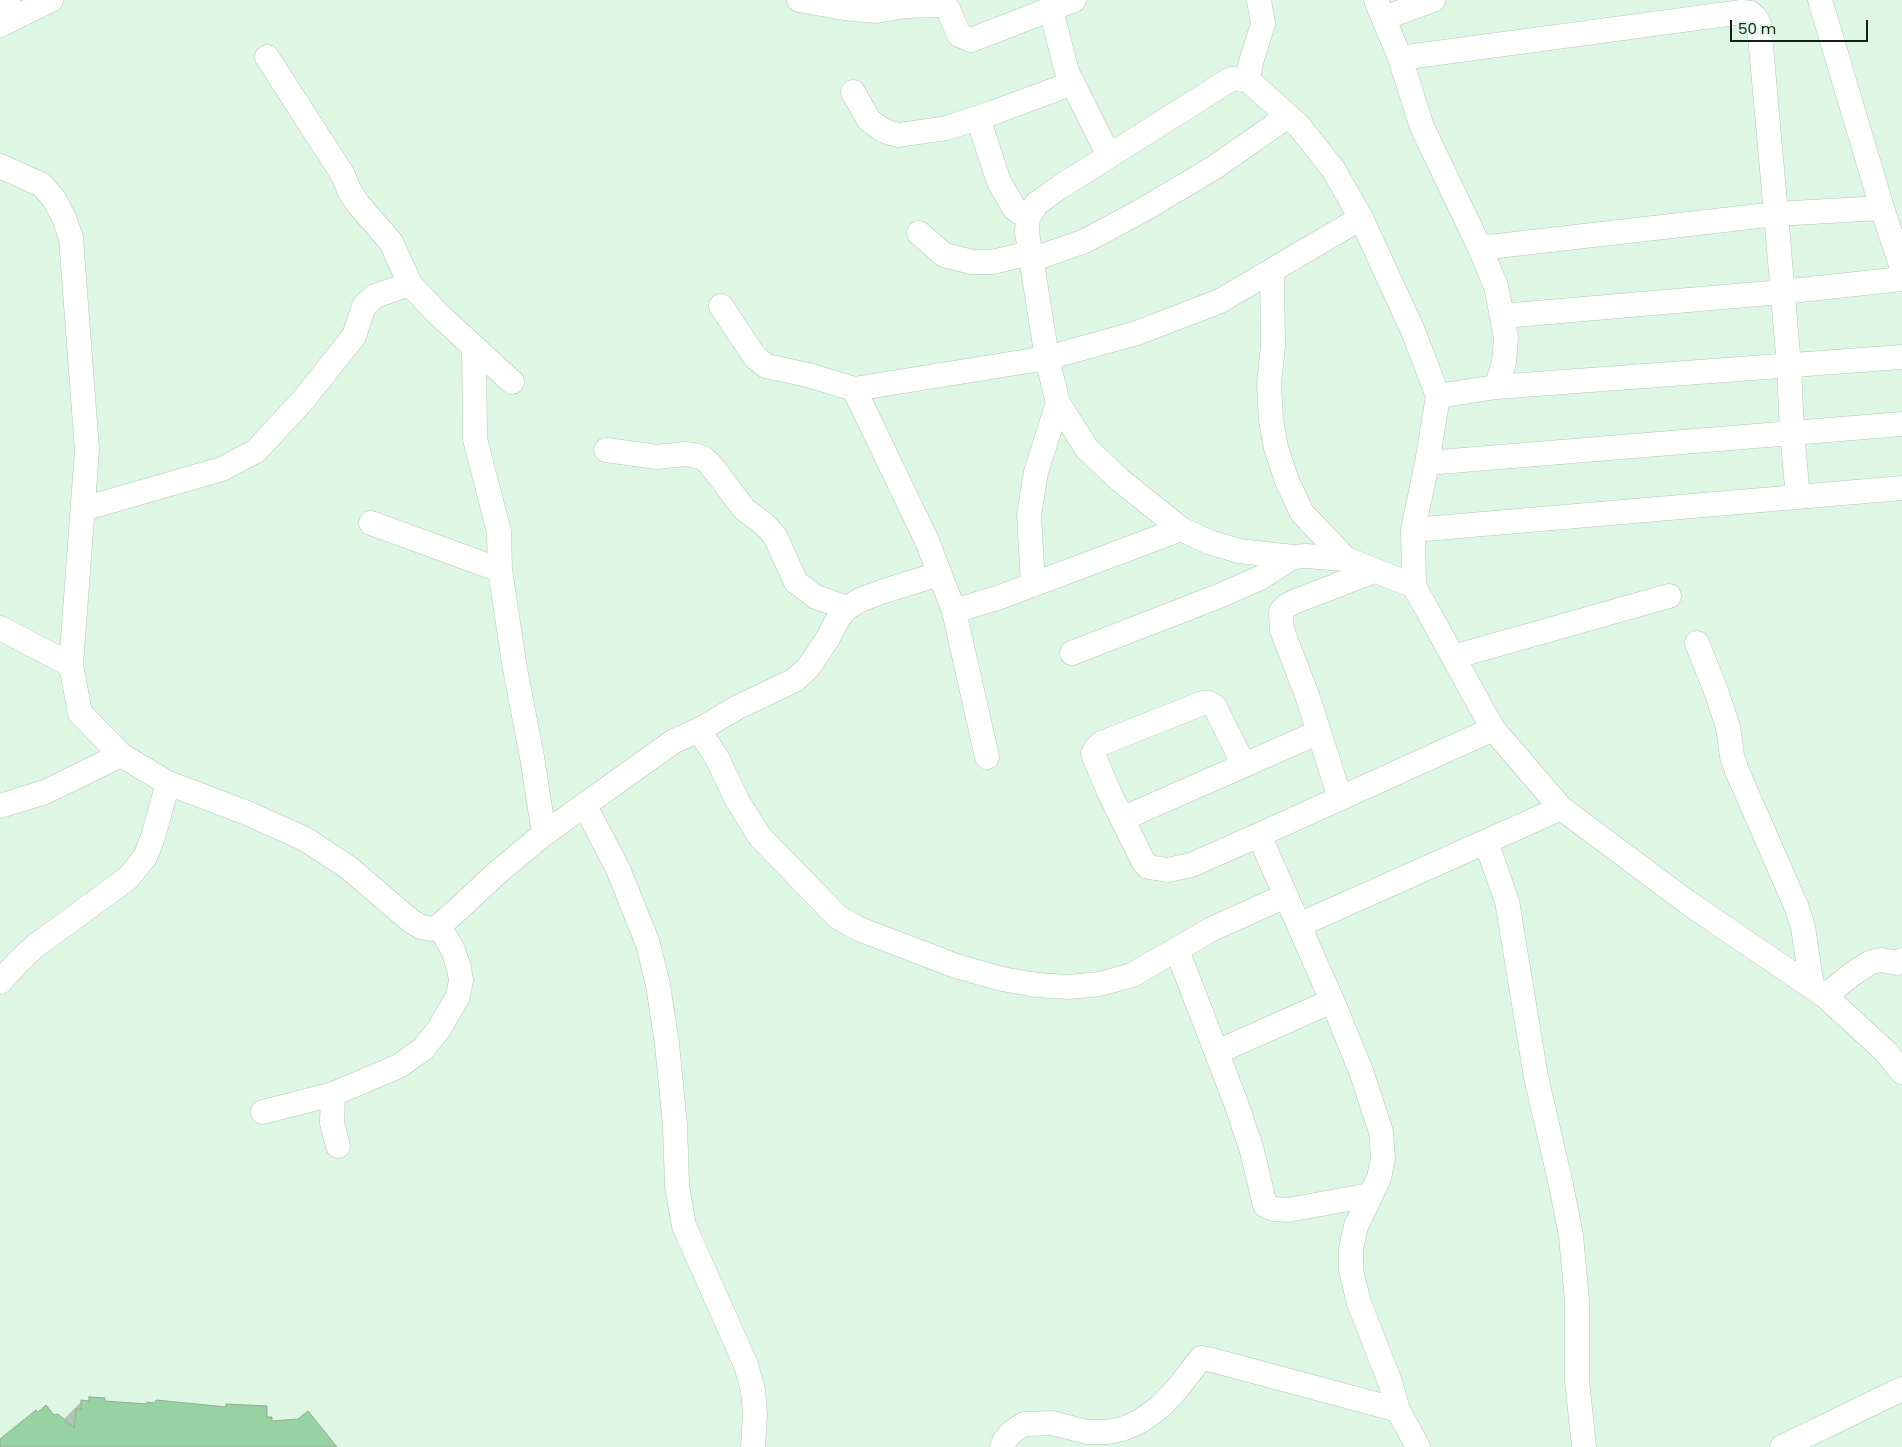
<!DOCTYPE html>
<html>
<head>
<meta charset="utf-8">
<style>
  body { margin:0 }
  #map { position:relative; width:1902px; height:1447px; overflow:hidden; background:#ddf7e2; font-family:Poppins,sans-serif }
  canvas { display:block }
  .scale { position:absolute; left:1730px; top:20px; width:138px; height:22px; box-sizing:border-box; border:2px solid #151e17; border-top:0; padding-left:6px; font-size:15px; line-height:18px; white-space:nowrap; color:#151e17; -webkit-text-stroke:4px #ddf7e2; paint-order:stroke }
</style>
</head>
<body>
<div id="map">
<canvas width="1902" height="1447"></canvas>
<div class="scale">50 m</div>
</div>
<script>
const ctx = document.querySelector('canvas').getContext('2d');
ctx.lineJoin = 'round';
function fillPath(path, color) { ctx.fillStyle = color; ctx.fill(path, 'evenodd'); }
const poly = rows => new Path2D(rows.map(r => 'M' + r).join(''));
function strokePath(path, color, width, dash) { ctx.strokeStyle = color; ctx.lineWidth = width; ctx.lineCap = dash ? 'butt' : 'round'; ctx.setLineDash(dash || []); ctx.stroke(path); }
const shadow = poly([
  [90,1399,103,1403,146,1405,153,1404,156,1402,225,1408,227,1406,266,1418,270,1423,336,1447,0,1447,0,1442,53,1416,63,1420,82,1401,87,1402]
]);
const building = poly([
  [89,1397,105,1398,105,1401,147,1404,147,1402,155,1403,156,1400,226,1407,226,1404,267,1406,267,1417,272,1417,272,1421,298,1419,308,1411,337,1447,0,1447,0,1439,36,1410,38,1412,46,1405,54,1415,58,1414,74,1428,76,1409,81,1409,81,1400,89,1401,89,1397]
]);
const minor = poly([
  [4,0,16,16],
  [799,0,844,8,876,11,906,6,940,5,945,6,948,9,959,35,971,40,1074,0],
  [1376,0,1400,58,1422,127,1480,248,1496,286,1506,338,1504,363,1496,387],
  [1820,0,1882,208,1902,268],
  [1051,10,1067,72,1109,156],
  [1384,18,1433,0],
  [0,25,51,0],
  [1400,58,1742,12,1750,13,1755,17,1759,24,1776,214,1789,366,1792,433,1798,497],
  [1248,80,1251,62,1263,24,1259,0],
  [853,92,869,120,881,129,890,133,899,135,947,128,995,112,1073,83],
  [978,118,999,182,1014,208,1028,218],
  [0,166,42,185,54,199,64,218,71,238,87,450,71,665,80,713,121,755,168,783,153,837,145,857,128,878,34,947,17,963,0,982],
  [919,233,944,255,972,262,992,262,1030,253],
  [1480,248,1776,214,1882,208],
  [1031,260,1085,241,1141,211,1215,167,1288,116],
  [1272,271,1273,346,1269,384,1271,420,1276,448,1287,481,1302,513,1346,559],
  [410,284,437,313,512,382],
  [721,306,755,357,766,366,808,375,854,389,1047,358,1137,333,1220,301,1361,218],
  [1502,316,1782,292,1902,279],
  [474,348,475,439,499,532,500,570,515,669,532,757,544,834],
  [854,389,927,541,954,611,987,757],
  [1438,396,1496,387,1902,357],
  [606,450,657,457,685,454,694,455,703,458,710,464,744,509,764,524,775,536,796,582,816,597,847,608],
  [1427,463,1902,424],
  [83,509,222,469,256,451,304,399,354,336,364,306,375,296,410,284,391,242,358,204,349,190,343,175,267,57],
  [371,523,500,570],
  [1413,530,1902,488],
  [1033,585,1029,515,1036,472,1058,403],
  [1414,586,1346,559,1306,556,1293,557,1239,551,1209,542,1181,529,1120,480,1087,449,1058,403,1047,358,1027,232,1028,218,1036,204,1060,187,1231,79,1248,80,1299,126,1333,169,1361,218,1413,331,1438,396,1427,463,1413,530,1414,586,1493,729,1561,808,1687,902,1825,996,1886,1052,1902,1072],
  [954,611,1000,597,1181,529],
  [0,628,71,665],
  [1697,643,1716,691,1728,727,1732,756,1737,771,1797,908,1803,927,1812,987],
  [1072,653,1219,596,1260,578,1293,557],
  [1453,657,1669,596],
  [699,730,717,758,737,800,760,837,838,917,859,929,956,966,1002,979,1037,985,1068,987,1100,984,1132,975,1212,929,1285,896],
  [1244,765,1215,707,1208,703,1203,703,1102,743,1097,747,1093,754,1109,792,1143,861,1148,867,1168,870,1191,865,1259,835,1493,729],
  [168,783,247,813,305,839,349,868,411,921,421,927,431,929,439,926,454,913,498,872,544,834,674,741,699,730,738,707,795,680,808,668,828,638,839,617,847,608,860,600,884,591,939,574],
  [1340,798,1308,698,1282,630,1281,612,1286,606,1296,601,1374,571],
  [0,806,45,792,121,755],
  [585,806,618,869,648,944,658,985,667,1044,675,1125,677,1186,684,1226,746,1365,753,1390,755,1414,753,1447],
  [1122,819,1319,732],
  [1259,835,1334,1005,1361,1071,1381,1132,1383,1158,1379,1178,1356,1226,1351,1249,1351,1270,1359,1303,1390,1382,1398,1410],
  [1486,842,1507,901,1536,1077,1561,1185,1571,1236,1577,1301,1577,1381,1584,1447],
  [1299,925,1561,808],
  [1177,950,1236,1103,1252,1151,1265,1205,1274,1209,1288,1210,1370,1195],
  [1825,996,1851,975,1871,962,1881,960,1897,963,1902,960],
  [1217,1052,1332,1001],
  [263,1112,333,1094],
  [338,1146,332,1123,333,1094,399,1066,423,1049,439,1029,458,996,461,980,459,968,453,950,439,926],
  [1002,1447,1005,1440,1013,1431,1024,1424,1052,1423,1087,1432,1107,1432,1122,1429,1139,1422,1160,1407,1177,1389,1201,1358,1212,1360,1398,1410,1418,1447],
  [1782,1447,1902,1389]
]);
fillPath(shadow, '#0003');
fillPath(building, '#97d2a3');
strokePath(building, '#92ab96', 1);
strokePath(minor, '#b0c8b4', 25);
strokePath(minor, '#fff', 24);
</script>
</body>
</html>
